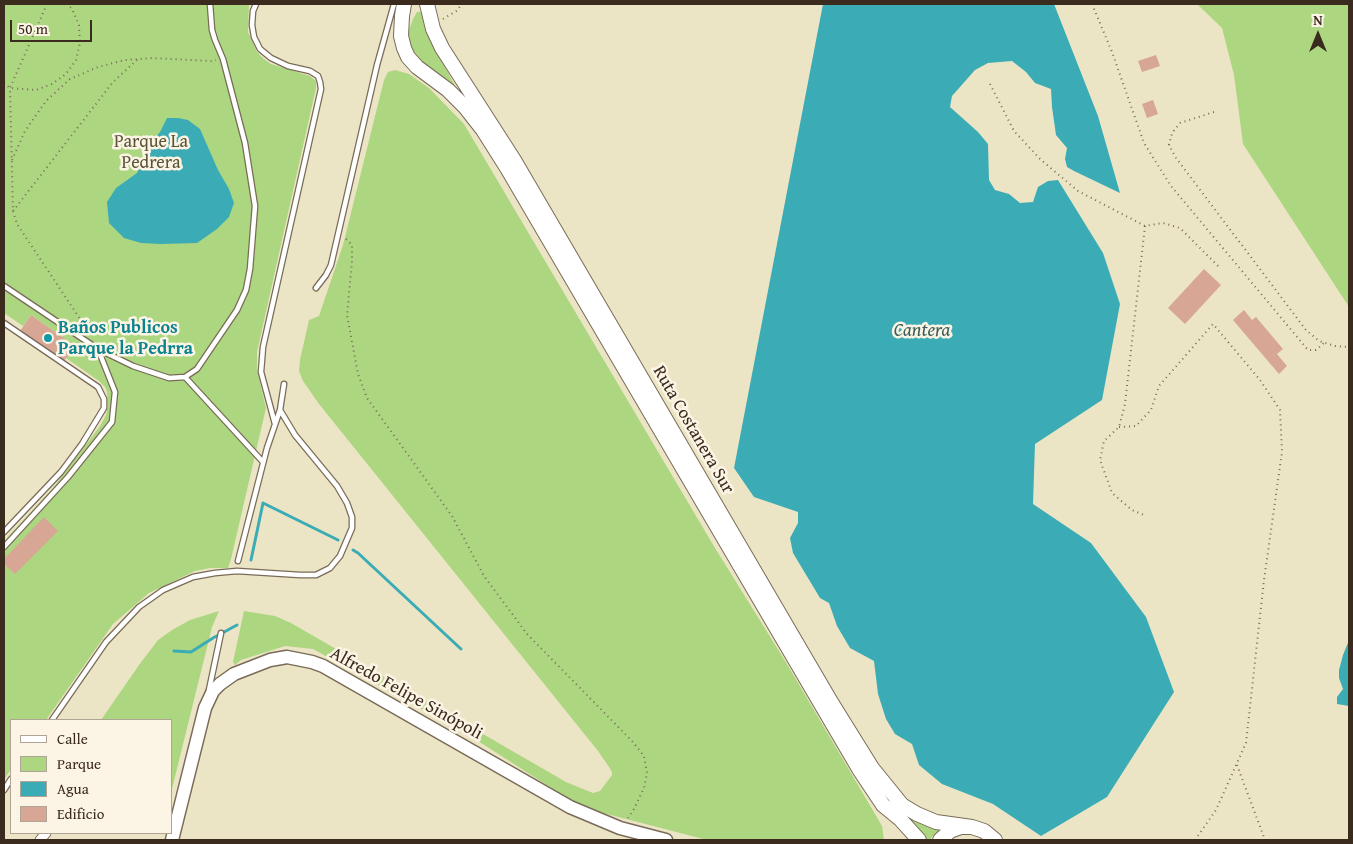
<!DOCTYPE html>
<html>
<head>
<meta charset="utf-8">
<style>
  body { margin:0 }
  #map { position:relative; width:1353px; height:844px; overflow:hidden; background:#ece5c5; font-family:"Gentium Book Plus",serif }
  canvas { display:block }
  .frame { position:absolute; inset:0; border:5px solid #3b2a1e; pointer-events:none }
  .legend { position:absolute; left:10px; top:719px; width:162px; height:115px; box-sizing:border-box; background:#fcf5e5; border:1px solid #afa495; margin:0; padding:6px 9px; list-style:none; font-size:15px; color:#3b2a1e }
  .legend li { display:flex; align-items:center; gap:10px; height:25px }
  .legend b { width:25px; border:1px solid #afa495 }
  .north { position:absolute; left:1293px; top:10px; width:50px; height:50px; -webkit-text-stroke:4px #fcf5e5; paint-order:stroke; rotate:0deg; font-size:14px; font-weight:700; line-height:20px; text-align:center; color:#3b2a1e }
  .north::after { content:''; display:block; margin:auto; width:18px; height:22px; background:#3b2a1e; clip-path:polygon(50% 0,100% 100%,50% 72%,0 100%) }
  .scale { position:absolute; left:10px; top:20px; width:82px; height:22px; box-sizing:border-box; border:2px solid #3b2a1e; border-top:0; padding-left:6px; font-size:15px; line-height:18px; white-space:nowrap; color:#3b2a1e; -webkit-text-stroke:4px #fcf5e5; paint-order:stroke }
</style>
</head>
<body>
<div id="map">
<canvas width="1353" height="844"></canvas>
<div class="frame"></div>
<ul class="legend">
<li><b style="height:6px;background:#fff"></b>Calle</li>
<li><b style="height:14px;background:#add681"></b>Parque</li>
<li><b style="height:14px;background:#3bacb5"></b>Agua</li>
<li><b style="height:14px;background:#d7a694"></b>Edificio</li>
</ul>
<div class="north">N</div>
<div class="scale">50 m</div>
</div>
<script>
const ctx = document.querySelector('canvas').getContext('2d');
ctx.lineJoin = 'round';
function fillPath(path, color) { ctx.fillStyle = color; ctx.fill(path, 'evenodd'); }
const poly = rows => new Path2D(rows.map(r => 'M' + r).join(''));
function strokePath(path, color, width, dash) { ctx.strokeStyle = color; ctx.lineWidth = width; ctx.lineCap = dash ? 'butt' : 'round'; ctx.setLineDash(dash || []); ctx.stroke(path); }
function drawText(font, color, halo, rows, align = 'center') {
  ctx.font = font + ' "Gentium Book Plus",serif'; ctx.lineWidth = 5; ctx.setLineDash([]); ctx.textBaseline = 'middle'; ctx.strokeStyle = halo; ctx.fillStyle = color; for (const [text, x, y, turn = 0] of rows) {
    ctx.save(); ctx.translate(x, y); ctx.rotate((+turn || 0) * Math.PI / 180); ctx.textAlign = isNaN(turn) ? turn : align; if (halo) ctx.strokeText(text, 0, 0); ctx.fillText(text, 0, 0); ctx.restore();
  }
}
const green = poly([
  [4,4,249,4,248,32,257,52,264,59,271,64,310,76,316,81,316,88,257,352,257,370,266,408,231,559,228,568,210,568,195,571,149,593,113,624,46,720,11,720,11,769,4,780,4,541,53,488,100,426,106,415,108,406,107,392,105,387,99,381,66,358,75,346,31,315,23,326,4,313],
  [1197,4,1349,4,1349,307,1243,144,1234,75,1222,28],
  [417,12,424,12,427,33,455,86,493,138,876,787,896,807,911,817,942,829,933,836,930,840,922,840,917,832,888,805,877,793,488,134,461,99,437,78,416,61,408,50,408,33,413,19],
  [395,70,409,74,429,88,464,124,715,548,787,664,882,826,884,840,707,840,603,813,567,798,467,734,313,649,285,646,241,660,235,665,233,662,244,611,275,616,291,623,566,782,593,793,600,791,612,775,612,772,609,767,598,751,319,404,303,381,299,371,300,360,309,320,319,316,343,245,384,80,388,72],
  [219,611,212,627,171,793,171,720,101,720,139,665,158,640,172,630,190,620]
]);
const water = poly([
  [823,4,1054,4,1098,116,1120,193,1074,171,1067,167,1065,159,1067,148,1056,135,1052,107,1051,89,1035,83,1026,72,1012,61,988,63,975,70,952,96,950,107,978,132,988,144,989,180,995,190,1009,194,1020,203,1033,202,1038,187,1048,181,1058,180,1103,253,1120,304,1102,400,1035,444,1033,504,1091,543,1146,617,1174,692,1107,797,1041,836,993,804,942,784,919,765,912,744,895,734,886,719,878,694,874,661,850,648,837,626,829,603,820,598,793,553,790,538,798,523,798,512,754,497,734,468],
  [167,118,178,118,188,120,200,129,218,170,229,189,234,203,229,217,217,229,197,243,161,244,141,243,124,238,109,223,107,202,116,188,137,173,150,144,160,132],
  [1349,640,1349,706,1337,704,1337,697,1343,689,1339,678,1339,670,1343,655]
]);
const stream = poly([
  [353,550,358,553,461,649],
  [251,560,263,503,338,540],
  [174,651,191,652,213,638,237,625]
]);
const building = poly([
  [1156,55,1160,66,1142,72,1138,61],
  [1153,100,1158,114,1147,118,1142,104],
  [1204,269,1221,285,1185,324,1168,308],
  [1244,310,1252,320,1256,317,1283,349,1277,354,1287,366,1279,374,1233,320],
  [31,315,75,346,64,361,20,331],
  [44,517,58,531,15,574,4,564,4,559]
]);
const path = poly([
  [47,4,10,88,13,211,17,224,90,334],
  [1092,4,1112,52,1144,143,1171,186,1308,350,1316,350,1325,342],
  [443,19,458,10,461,4],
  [4,83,10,88,36,90,52,84,66,74,76,60,80,43,79,25,72,9,67,4],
  [990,84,1014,131,1040,159,1078,191,1145,226,1163,223,1180,228,1220,268],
  [1214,112,1180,123,1172,133,1169,145,1176,158,1306,330,1319,341,1335,346,1349,347],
  [12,160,25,131,46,101,70,79,98,67,125,60,153,58,211,61,216,60],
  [13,211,113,82,138,59],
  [1145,226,1125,404,1119,427,1104,441,1100,460,1112,493,1132,510,1146,516],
  [346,239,352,245,352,261,347,315,358,374,367,398,452,516,484,576,527,634,632,741,644,756,647,773,644,788,634,809,628,818],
  [1119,427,1136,426,1151,410,1159,386,1213,324,1260,380,1280,410,1282,452,1264,580,1246,743,1216,810,1195,840],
  [1237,765,1265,840]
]);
const lane = poly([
  [256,4,253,11,252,25,254,37,260,49,271,58,288,66,310,71,318,76,320,82,321,89,263,347,261,372,275,424],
  [4,286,98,349,133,366,169,378,185,377,197,369,237,310,246,290,250,269,255,206,245,143,223,59,215,40,212,30,210,4],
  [316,288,326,275,331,265,377,65,394,4],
  [4,323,98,387,104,399,104,408,82,444,61,472,4,532],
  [185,377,263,462],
  [4,547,68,477,112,422,115,392,98,349],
  [238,561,267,448,280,410,284,384],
  [209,690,221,633],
  [52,720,106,642,139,607,163,590,193,577,215,573,237,571,300,575,316,575,330,568,340,556,352,528,352,517,347,503,337,486,295,435,280,410],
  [4,790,11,779]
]);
const street = poly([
  [40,840,46,833]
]);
const secondary = poly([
  [172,840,205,708,213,691,220,684,234,674,270,660,287,657,312,662,323,666,570,807,620,828,666,840]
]);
const primary = poly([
  [404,4,402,16,401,36,404,48,408,57,417,67,448,90,465,107,483,130,507,168,859,769,883,805,900,819,919,840],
  [427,4,433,29,442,48,514,160,831,702,872,768,902,805,917,814,936,822,972,827],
  [940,840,950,831,961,827,972,827,984,831,995,840]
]);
const markers = [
  [48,338,5,"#0f9aa8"]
];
const parkNames = [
  ["Parque La",151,142],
  ["Pedrera",151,163]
];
const cultureNames = [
  ["Baños Publicos",58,328],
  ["Parque la Pedrra",58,349]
];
const streetNames = [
  ["Ruta Costanera Sur",693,430,60],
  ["Alfredo Felipe Sinópoli",406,694,29]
];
const waterNames = [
  ["Cantera",922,331]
];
fillPath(green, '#add681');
fillPath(water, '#3bacb5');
strokePath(stream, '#3bacb5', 3);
fillPath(building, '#d7a694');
strokePath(lane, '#796b58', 7);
strokePath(street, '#796b58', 11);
strokePath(secondary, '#796b58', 15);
strokePath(primary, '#796b58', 16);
strokePath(path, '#796b58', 2, [1, 4]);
strokePath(lane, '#fff', 4.5);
strokePath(street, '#fff', 9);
strokePath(secondary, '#fff', 12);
strokePath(primary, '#fff', 14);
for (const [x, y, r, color] of markers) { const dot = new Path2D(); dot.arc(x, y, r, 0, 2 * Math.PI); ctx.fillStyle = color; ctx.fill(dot); strokePath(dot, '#fcf5e5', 2); }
drawText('18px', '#585537', '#fcf5e5', parkNames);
drawText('bold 18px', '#0d838f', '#fcf5e5', cultureNames, 'left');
drawText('18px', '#3b2a1e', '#fcf5e5', streetNames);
drawText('italic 19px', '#3b5e5a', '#fcf5e5', waterNames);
</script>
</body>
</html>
